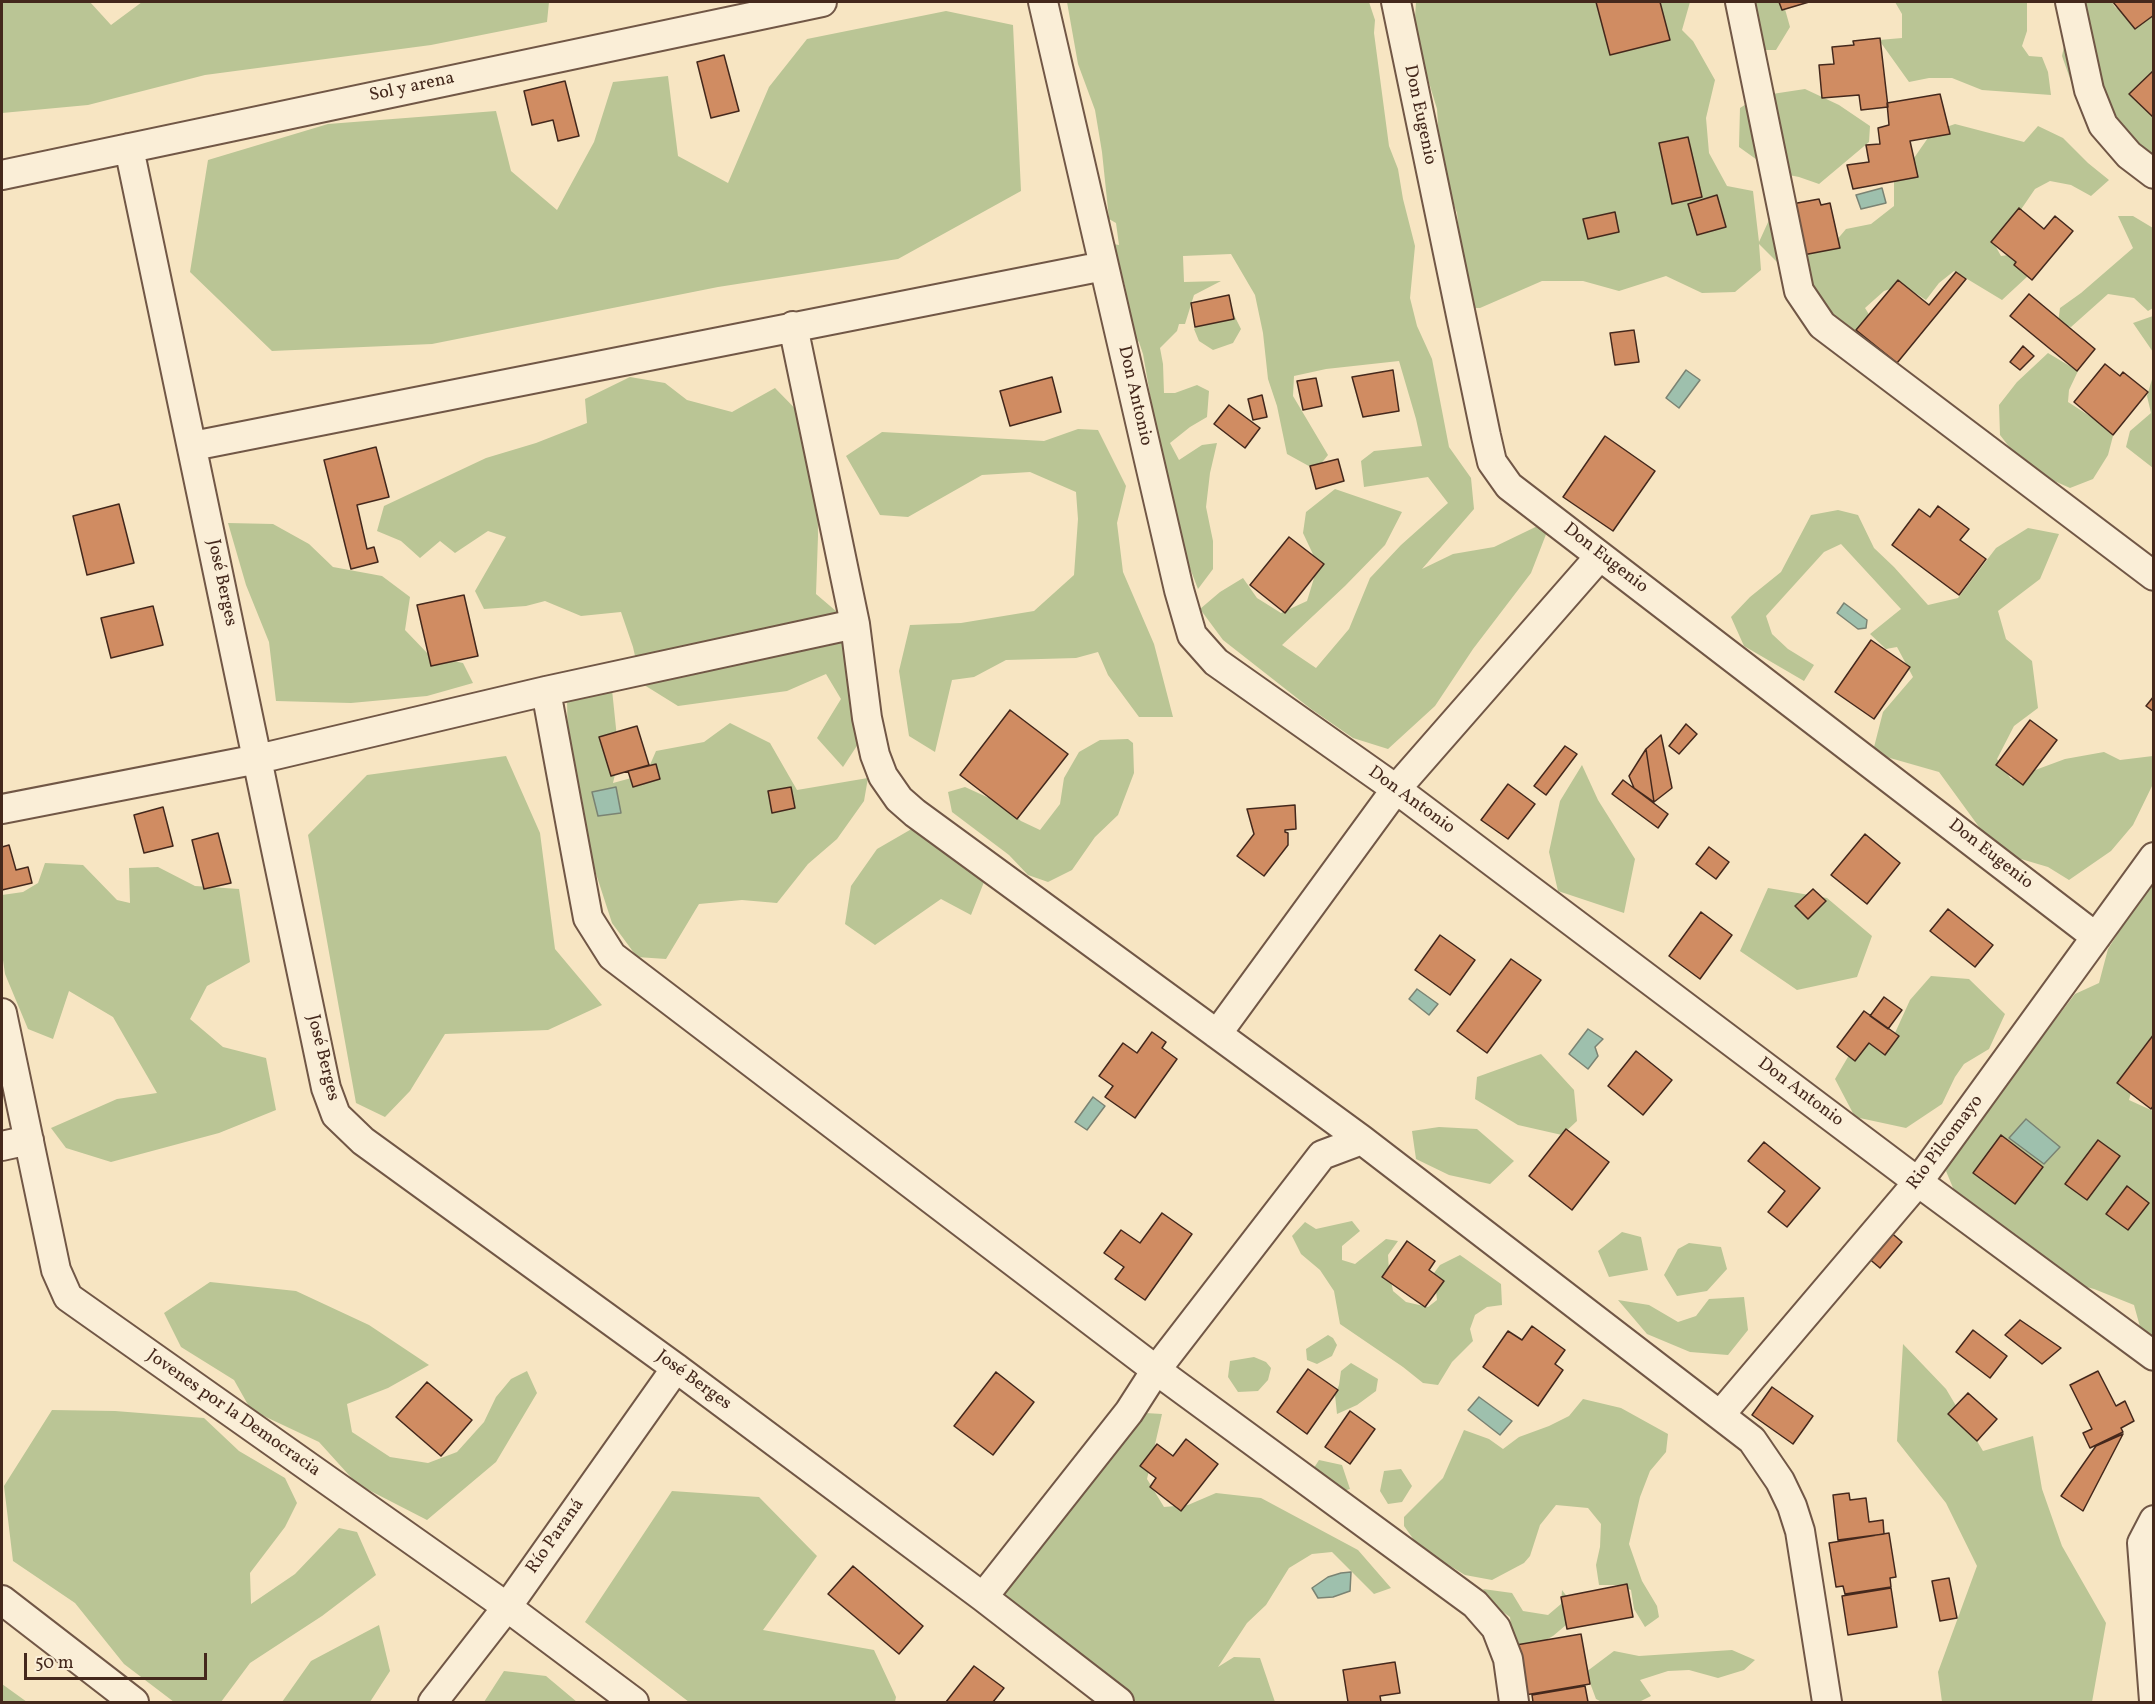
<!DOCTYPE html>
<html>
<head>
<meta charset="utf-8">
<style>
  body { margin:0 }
  #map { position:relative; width:2155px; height:1704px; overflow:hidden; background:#f7e5c2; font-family:Vollkorn,serif }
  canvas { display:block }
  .frame { position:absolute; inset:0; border:3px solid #44281c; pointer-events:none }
  .scale { position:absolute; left:24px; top:1653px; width:183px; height:27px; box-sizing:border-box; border:3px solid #44281c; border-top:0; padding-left:8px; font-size:18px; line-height:21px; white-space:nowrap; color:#44281c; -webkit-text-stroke:4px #faeed7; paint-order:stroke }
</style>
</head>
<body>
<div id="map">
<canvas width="2155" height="1704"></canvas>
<div class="frame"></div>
<div class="scale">50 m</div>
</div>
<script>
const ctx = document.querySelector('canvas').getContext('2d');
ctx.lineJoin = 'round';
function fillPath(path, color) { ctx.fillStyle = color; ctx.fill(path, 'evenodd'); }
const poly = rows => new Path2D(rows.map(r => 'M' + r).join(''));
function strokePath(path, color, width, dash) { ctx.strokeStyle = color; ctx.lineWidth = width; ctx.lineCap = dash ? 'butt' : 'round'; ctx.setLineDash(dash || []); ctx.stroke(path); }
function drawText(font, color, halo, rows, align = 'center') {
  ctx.font = font + ' Vollkorn,serif'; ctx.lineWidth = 4.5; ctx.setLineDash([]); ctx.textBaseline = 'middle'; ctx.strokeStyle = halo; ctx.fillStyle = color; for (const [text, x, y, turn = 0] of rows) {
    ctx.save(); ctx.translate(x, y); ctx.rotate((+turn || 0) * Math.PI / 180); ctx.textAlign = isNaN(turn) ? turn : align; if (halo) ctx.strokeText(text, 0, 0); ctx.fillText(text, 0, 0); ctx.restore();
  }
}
const green = poly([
  [2,2,90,2,111,25,142,2,549,2,547,22,431,45,205,75,88,105,2,113],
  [1067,2,1369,2,1375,20,1374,33,1389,146,1398,169,1403,199,1415,246,1410,298,1417,326,1432,359,1449,447,1471,478,1474,509,1422,569,1453,554,1494,547,1552,519,1531,573,1473,649,1435,706,1388,749,1353,738,1311,709,1223,640,1200,609,1220,592,1243,578,1257,598,1281,613,1307,601,1318,565,1303,533,1306,512,1335,489,1402,512,1385,545,1345,586,1282,645,1316,668,1349,629,1370,578,1401,545,1448,503,1428,477,1364,487,1361,461,1374,451,1422,446,1416,419,1399,361,1326,369,1294,376,1293,396,1328,455,1316,470,1287,454,1277,406,1268,379,1263,333,1255,295,1231,254,1183,256,1184,282,1221,281,1194,295,1185,324,1179,324,1177,331,1160,348,1163,364,1164,393,1175,393,1197,385,1209,391,1207,417,1190,427,1170,443,1179,460,1202,445,1217,443,1210,473,1206,507,1213,541,1213,569,1198,589,1183,550,1160,452,1143,354,1139,342,1131,335,1125,286,1113,244,1119,245,1116,223,1109,219,1102,152,1095,110,1078,64],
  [1416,2,1690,2,1682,30,1693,41,1715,80,1706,118,1709,153,1727,186,1753,191,1759,242,1769,220,1784,219,1830,248,1846,229,1871,224,1894,206,1894,181,1914,158,1932,132,1955,124,2024,142,2038,126,2063,138,2088,163,2109,180,2091,196,2071,185,2050,181,2035,189,2022,208,2016,225,1992,240,2001,256,2017,254,2029,275,2002,300,1954,271,1939,283,1926,300,1903,285,1884,291,1865,308,1891,350,1867,347,1837,336,1780,265,1759,244,1761,270,1735,292,1702,293,1666,276,1619,291,1583,281,1542,281,1480,308,1466,308,1457,213,1441,170,1437,109,1414,33],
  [1734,2,1783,2,1790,27,1776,50,1749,50],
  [1895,2,2027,2,2027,31,2022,46,2029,56,2042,57,2048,72,2051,95,1982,90,1952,78,1929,78,1909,82,1879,40,1902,38,1902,14],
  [2073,2,2112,2,2115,7,2129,17,2153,11,2153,165,2073,87,2062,56],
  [946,11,1013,25,1021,191,898,259,718,287,432,344,272,351,190,272,208,160,328,124,496,111,511,171,557,210,594,142,613,82,668,76,678,156,728,183,769,87,807,39],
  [1805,89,1839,105,1870,126,1869,142,1819,184,1799,177,1774,172,1739,147,1740,108,1759,96],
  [2118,216,2133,216,2153,228,2153,308,2148,311,2134,298,2108,294,2071,327,2058,323,2060,308,2081,293,2133,248],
  [1234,315,1241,329,1233,343,1213,350,1199,341,1194,329,1203,321],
  [2153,316,2154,316,2153,352,2133,323],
  [2048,353,2078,371,2069,390,2068,402,2096,420,2113,436,2108,455,2093,479,2070,488,2041,475,2014,453,2000,435,1999,405,2017,382],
  [2153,376,2153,468,2126,447,2130,431,2151,413,2147,396],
  [630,377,665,383,687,400,732,412,775,388,817,431,818,536,816,594,850,623,864,735,843,767,817,738,841,699,826,674,787,691,678,706,641,683,633,647,621,612,581,616,545,601,526,606,484,609,475,591,506,537,488,531,455,553,440,541,420,558,401,541,377,531,384,506,486,458,536,443,587,423,585,399],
  [1078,429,1098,430,1126,486,1117,523,1123,572,1154,644,1173,717,1139,717,1108,675,1098,652,1076,658,1006,660,974,677,952,680,935,752,909,736,899,671,910,625,961,623,1034,611,1074,575,1078,519,1076,492,1030,472,982,475,908,517,880,515,846,456,882,432,1044,441],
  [1838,510,1858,515,1874,548,1894,567,1928,605,1958,598,1996,548,2028,528,2059,534,2040,579,1998,611,2006,639,2032,661,2038,708,2014,726,1997,759,2011,779,2065,759,2104,752,2120,760,2153,756,2153,784,2133,825,2111,851,2069,880,2048,867,2021,859,1994,858,1982,831,1939,772,1890,758,1873,751,1883,712,1913,677,1897,647,1886,649,1870,634,1901,609,1841,544,1824,552,1766,616,1772,634,1788,649,1814,665,1804,681,1744,646,1731,617,1750,597,1781,572,1811,515],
  [228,523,273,524,309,544,333,567,382,576,410,597,405,630,430,656,463,663,473,683,427,696,351,703,276,701,269,642,246,585],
  [611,680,619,757,613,783,646,774,656,751,704,742,730,723,770,743,797,790,868,778,864,801,837,839,808,864,777,903,742,900,699,904,666,959,637,957,612,923,588,849,582,799,568,756,567,698],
  [1128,739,1133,743,1134,773,1118,815,1095,837,1072,870,1048,882,1028,875,1009,855,952,812,948,792,965,787,1000,803,1021,821,1040,830,1060,804,1064,778,1079,752,1100,740],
  [506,756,540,833,555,949,602,1005,548,1030,445,1034,410,1091,385,1117,356,1103,308,835,367,775],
  [1582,765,1598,800,1635,859,1624,913,1558,891,1549,852,1560,801],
  [934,816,983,854,984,882,971,915,941,899,875,945,845,924,851,886,877,849],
  [45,863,83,865,117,900,130,903,129,868,158,867,195,886,239,889,250,962,207,986,190,1019,223,1047,266,1058,276,1110,219,1133,111,1162,66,1148,51,1128,117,1099,157,1093,113,1017,69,991,53,1039,28,1029,5,974,2,953,2,895,23,892,38,883],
  [2153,878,2153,1052,2140,1058,2129,1100,2153,1111,2153,1348,2147,1352,2134,1305,2094,1289,2045,1276,1956,1195,1946,1171,1953,1153,2075,994,2099,983,2108,949],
  [1768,888,1827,898,1872,936,1857,977,1797,990,1740,951],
  [1931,976,1969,979,2005,1014,1989,1049,1964,1064,1955,1077,1942,1104,1906,1128,1855,1117,1835,1079,1855,1045,1895,1033,1910,1000],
  [1541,1054,1574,1090,1577,1121,1562,1135,1518,1125,1475,1099,1477,1077],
  [1439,1127,1477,1129,1514,1161,1490,1184,1449,1175,1416,1159,1412,1131],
  [1352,1221,1360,1231,1342,1246,1342,1260,1355,1264,1386,1239,1398,1241,1388,1255,1389,1271,1393,1291,1406,1302,1428,1307,1437,1300,1434,1273,1440,1265,1460,1255,1501,1284,1502,1305,1487,1307,1475,1315,1470,1329,1473,1341,1452,1362,1438,1385,1423,1383,1403,1367,1340,1324,1334,1291,1320,1270,1301,1254,1292,1236,1305,1222,1316,1229],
  [1622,1232,1641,1237,1648,1270,1609,1277,1598,1251],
  [1689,1243,1721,1247,1727,1269,1707,1291,1677,1296,1664,1275,1678,1249],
  [210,1282,296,1291,369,1325,429,1365,388,1388,347,1404,352,1432,390,1457,428,1463,457,1452,484,1422,496,1397,511,1379,527,1371,537,1393,496,1462,427,1520,357,1484,319,1442,251,1410,234,1380,181,1347,164,1313],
  [1744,1297,1748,1330,1728,1355,1690,1352,1647,1334,1618,1300,1649,1305,1678,1322,1696,1316,1709,1299],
  [1328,1335,1333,1338,1337,1345,1332,1356,1317,1364,1307,1360,1306,1349],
  [1903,1344,1946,1389,1983,1451,2033,1436,2042,1489,2062,1546,2106,1623,2092,1702,1942,1702,1938,1672,1977,1566,1946,1503,1897,1441],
  [1254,1357,1266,1362,1271,1368,1268,1380,1258,1391,1238,1392,1228,1377,1230,1361],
  [1351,1363,1378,1379,1376,1391,1357,1405,1337,1414,1335,1395,1339,1385,1341,1371],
  [1583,1399,1621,1408,1668,1434,1666,1452,1650,1471,1640,1497,1629,1544,1642,1581,1657,1606,1659,1617,1645,1627,1634,1609,1631,1590,1619,1585,1599,1585,1596,1565,1600,1547,1601,1524,1588,1508,1556,1505,1540,1525,1530,1556,1524,1563,1492,1580,1465,1575,1419,1547,1404,1526,1404,1517,1443,1478,1464,1430,1489,1439,1503,1449,1519,1437,1549,1426,1569,1416],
  [52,1410,115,1411,204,1418,239,1451,285,1478,297,1503,285,1527,250,1573,251,1604,295,1574,339,1528,357,1532,376,1575,322,1616,250,1663,221,1702,174,1702,124,1664,75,1603,13,1561,4,1486],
  [1129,1412,1162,1414,1147,1479,1164,1507,1188,1505,1216,1493,1261,1498,1358,1550,1391,1588,1374,1594,1332,1552,1312,1554,1289,1568,1266,1605,1247,1623,1218,1667,1234,1657,1260,1658,1275,1702,1123,1702,996,1621,1001,1576],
  [1319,1460,1342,1465,1350,1489,1340,1492,1310,1474],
  [1401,1469,1412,1486,1402,1502,1388,1504,1380,1491,1384,1471],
  [672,1491,759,1497,817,1556,763,1630,874,1650,896,1697,895,1702,689,1702,585,1622],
  [1483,1589,1512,1593,1523,1611,1548,1615,1561,1604,1562,1590,1568,1598,1566,1625,1553,1636,1531,1648,1513,1643,1510,1617,1492,1604],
  [379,1625,390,1671,370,1702,282,1702,311,1661],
  [1732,1650,1755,1660,1744,1670,1718,1678,1689,1670,1668,1671,1640,1680,1651,1696,1639,1702,1602,1702,1596,1699,1586,1672,1614,1651,1639,1656],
  [504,1671,546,1676,577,1702,484,1702],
  [2,1684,27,1702,2,1702]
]);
const water = poly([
  [1882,188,1886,203,1861,209,1856,195,1882,188],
  [1686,370,1700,380,1679,408,1666,398,1686,370],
  [1844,603,1867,620,1866,628,1858,629,1837,613,1844,603],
  [616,787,621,813,598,816,592,792,616,787],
  [1417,989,1438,1004,1429,1015,1409,999,1417,989],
  [1588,1029,1603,1039,1595,1047,1598,1056,1588,1069,1569,1054,1588,1029],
  [1093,1097,1105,1106,1087,1130,1075,1122,1093,1097],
  [2026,1119,2060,1147,2044,1164,2009,1138,2026,1119],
  [1479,1397,1512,1421,1500,1435,1468,1410,1479,1397],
  [1351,1572,1350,1591,1333,1597,1318,1598,1312,1588,1328,1577,1341,1573,1351,1572]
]);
const building = poly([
  [1596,2,1660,2,1670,40,1610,55,1596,2],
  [1779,2,1809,2,1782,10,1779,2],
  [2113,2,2154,2,2154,15,2135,29,2113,2],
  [1880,38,1888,107,1861,110,1859,95,1822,98,1819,65,1834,64,1832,47,1854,45,1853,41,1880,38],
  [724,55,739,111,711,118,697,62,724,55],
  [2154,70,2154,118,2129,94,2154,70],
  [565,81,579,136,558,141,553,120,532,125,524,91,565,81],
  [1940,94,1950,134,1910,141,1918,177,1853,189,1847,165,1869,162,1866,145,1880,144,1878,128,1889,125,1887,103,1940,94],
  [1688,137,1702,197,1672,204,1659,143,1688,137],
  [1717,195,1726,227,1697,235,1688,204,1717,195],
  [1819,199,1821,205,1830,203,1840,248,1803,255,1792,204,1819,199],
  [2019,208,2044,229,2055,216,2073,231,2032,280,2014,265,2016,262,1991,242,2019,208],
  [1615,212,1619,232,1588,239,1583,219,1615,212],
  [1956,272,1966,279,1897,363,1856,330,1898,280,1929,305,1956,272],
  [2029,294,2095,349,2077,371,2010,316,2029,294],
  [1229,295,1234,319,1195,327,1191,303,1229,295],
  [1634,330,1639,362,1615,365,1610,333,1634,330],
  [2023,346,2034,356,2020,370,2010,362,2023,346],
  [2105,364,2120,376,2123,372,2148,392,2113,435,2074,402,2105,364],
  [1393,370,1399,411,1363,417,1352,377,1393,370],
  [1052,377,1061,412,1010,426,1000,391,1052,377],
  [1316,378,1322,406,1303,410,1297,381,1316,378],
  [1262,395,1267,417,1253,420,1248,399,1262,395],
  [1229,405,1260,428,1245,448,1214,424,1229,405],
  [1605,436,1655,471,1613,531,1563,497,1605,436],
  [376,447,389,497,357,505,367,549,374,547,378,562,351,569,324,460,376,447],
  [1338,459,1344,481,1316,489,1310,466,1338,459],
  [119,504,134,563,87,575,73,516,119,504],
  [1938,506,1969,529,1960,540,1986,559,1959,595,1892,545,1919,509,1930,517,1938,506],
  [1289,537,1324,564,1285,613,1250,585,1289,537],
  [464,595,478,656,431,666,417,605,464,595],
  [153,606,163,645,111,658,101,618,153,606],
  [1871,640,1910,667,1874,719,1835,692,1871,640],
  [2154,696,2154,712,2146,706,2154,696],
  [1010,710,1068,754,1017,819,960,775,1010,710],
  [2030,720,2057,740,2023,785,1996,765,2030,720],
  [1686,724,1697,734,1679,754,1669,746,1686,724],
  [637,726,649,765,611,776,599,737,637,726],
  [1661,735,1672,788,1654,802,1646,749,1661,735],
  [1565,746,1577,754,1546,795,1534,786,1565,746],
  [1646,749,1654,802,1634,788,1629,776,1646,749],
  [656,764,660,779,633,787,628,771,656,764],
  [1623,780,1668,814,1658,828,1612,794,1623,780],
  [1508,784,1535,804,1508,839,1481,820,1508,784],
  [791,787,795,808,772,813,768,791,791,787],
  [1295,805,1296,829,1285,830,1285,832,1288,833,1288,845,1264,876,1237,856,1254,834,1247,809,1295,805],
  [163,807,173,846,144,853,134,815,163,807],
  [218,833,231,883,204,889,192,840,218,833],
  [1865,834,1900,863,1867,904,1831,875,1865,834],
  [9,845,16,870,28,867,32,883,2,890,2,847,9,845],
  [1709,847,1729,862,1716,879,1696,864,1709,847],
  [1813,889,1826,901,1808,919,1795,906,1813,889],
  [1948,909,1993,945,1975,967,1930,931,1948,909],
  [1701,912,1732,935,1700,979,1669,956,1701,912],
  [1440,935,1475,960,1450,995,1415,970,1440,935],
  [1511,959,1541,980,1487,1053,1457,1031,1511,959],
  [1884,997,1902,1010,1888,1029,1870,1016,1884,997],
  [1864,1011,1899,1036,1885,1055,1869,1043,1855,1061,1837,1047,1864,1011],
  [1152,1032,1166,1042,1162,1048,1177,1059,1135,1118,1105,1097,1113,1086,1099,1076,1123,1043,1137,1053,1152,1032],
  [2154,1034,2154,1105,2151,1109,2117,1083,2154,1034],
  [1636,1051,1672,1080,1643,1115,1608,1086,1636,1051],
  [1566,1129,1609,1162,1572,1210,1529,1176,1566,1129],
  [2001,1135,2043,1167,2015,1204,1973,1173,2001,1135],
  [2098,1140,2120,1156,2087,1200,2065,1184,2098,1140],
  [1764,1142,1820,1188,1787,1227,1768,1212,1785,1191,1748,1161,1764,1142],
  [2127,1186,2149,1203,2128,1230,2106,1214,2127,1186],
  [1162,1213,1192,1234,1145,1300,1115,1279,1124,1267,1104,1253,1121,1230,1140,1243,1162,1213],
  [1888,1230,1902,1242,1880,1268,1867,1257,1888,1230],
  [1407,1241,1435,1261,1429,1270,1444,1281,1425,1307,1382,1277,1407,1241],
  [2020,1320,2061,1348,2042,1364,2005,1335,2020,1320],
  [1532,1326,1565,1350,1555,1364,1563,1370,1538,1406,1483,1367,1508,1331,1522,1340,1532,1326],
  [1973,1330,2007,1356,1990,1378,1956,1352,1973,1330],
  [1308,1369,1338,1390,1307,1434,1277,1412,1308,1369],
  [2098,1371,2116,1406,2125,1401,2134,1421,2121,1428,2123,1432,2090,1448,2083,1433,2092,1429,2070,1385,2098,1371],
  [996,1372,1034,1402,993,1455,954,1426,996,1372],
  [427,1382,472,1420,441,1456,396,1417,427,1382],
  [1772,1387,1813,1416,1793,1444,1752,1415,1772,1387],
  [1968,1393,1997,1419,1977,1441,1948,1414,1968,1393],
  [1350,1411,1375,1429,1350,1464,1325,1447,1350,1411],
  [2123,1434,2083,1511,2061,1496,2096,1446,2123,1434],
  [1186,1439,1218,1464,1181,1511,1150,1487,1156,1478,1140,1466,1157,1444,1173,1456,1186,1439],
  [1849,1493,1850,1500,1866,1498,1869,1522,1883,1520,1884,1534,1838,1540,1833,1495,1849,1493],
  [1889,1533,1896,1577,1890,1578,1891,1587,1845,1594,1843,1586,1836,1587,1829,1543,1889,1533],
  [853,1566,923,1626,899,1654,828,1594,853,1566],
  [1949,1578,1957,1618,1940,1621,1932,1581,1949,1578],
  [1627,1584,1633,1617,1567,1629,1561,1597,1627,1584],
  [1891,1588,1897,1627,1848,1635,1842,1596,1891,1588],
  [1581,1634,1590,1684,1525,1695,1516,1645,1581,1634],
  [1395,1662,1400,1693,1380,1696,1381,1702,1348,1702,1343,1670,1395,1662],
  [974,1666,1004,1688,993,1702,946,1702,974,1666],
  [1585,1686,1588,1702,1533,1702,1532,1695,1585,1686]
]);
const street = poly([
  [1043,2,1179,590,1192,635,1216,662,1396,789,1918,1182,2154,1356],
  [1396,2,1486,436,1492,462,1509,486,2096,937],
  [1740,2,1799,291,1822,325,2154,576],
  [2070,2,2089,90,2103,125,2129,155,2154,174],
  [129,148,326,1088,336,1115,363,1141,676,1368,983,1597,1119,1702],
  [2,175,822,2],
  [793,326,855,624,867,718,875,755,883,776,899,799,915,813,1362,1140,1752,1440,1780,1481,1792,1506,1800,1531,1827,1702],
  [193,446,1104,266],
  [546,691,588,918,612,956,1156,1370,1475,1604,1496,1628,1508,1659,1514,1702],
  [2,809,258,759,546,691,855,624],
  [2,1013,56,1270,68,1297,507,1607,634,1702],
  [1217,1034,1396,789,1600,556],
  [2,1146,29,1140],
  [1720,1415,1918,1182,2154,857],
  [2154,1520,2142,1543,2154,1701],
  [983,1597,1129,1412,1156,1370,1322,1155,1362,1140],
  [2,1600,134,1702],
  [433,1702,507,1607,676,1368]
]);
const streetNames = [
  ["Sol y arena",412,88,-12],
  ["Don Eugenio",1419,115,78],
  ["Don Antonio",1134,396,77],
  ["Don Eugenio",1605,559,38],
  ["José Berges",221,583,78],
  ["Don Antonio",1411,801,36],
  ["Don Eugenio",1990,855,38],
  ["José Berges",322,1058,76],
  ["Don Antonio",1800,1093,37],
  ["Rio Pilcomayo",1946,1143,-53],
  ["José Berges",693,1381,36],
  ["Jovenes por la Democracia",233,1414,35],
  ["Río Paraná",556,1537,-55]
];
fillPath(green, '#bac595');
fillPath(water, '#9ec0ad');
strokePath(water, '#7a8373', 1.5);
fillPath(building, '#d08c62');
strokePath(building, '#44281c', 1.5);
strokePath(street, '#715746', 32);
strokePath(street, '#faeed7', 28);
drawText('18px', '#44281c', '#faeed7', streetNames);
</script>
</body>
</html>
